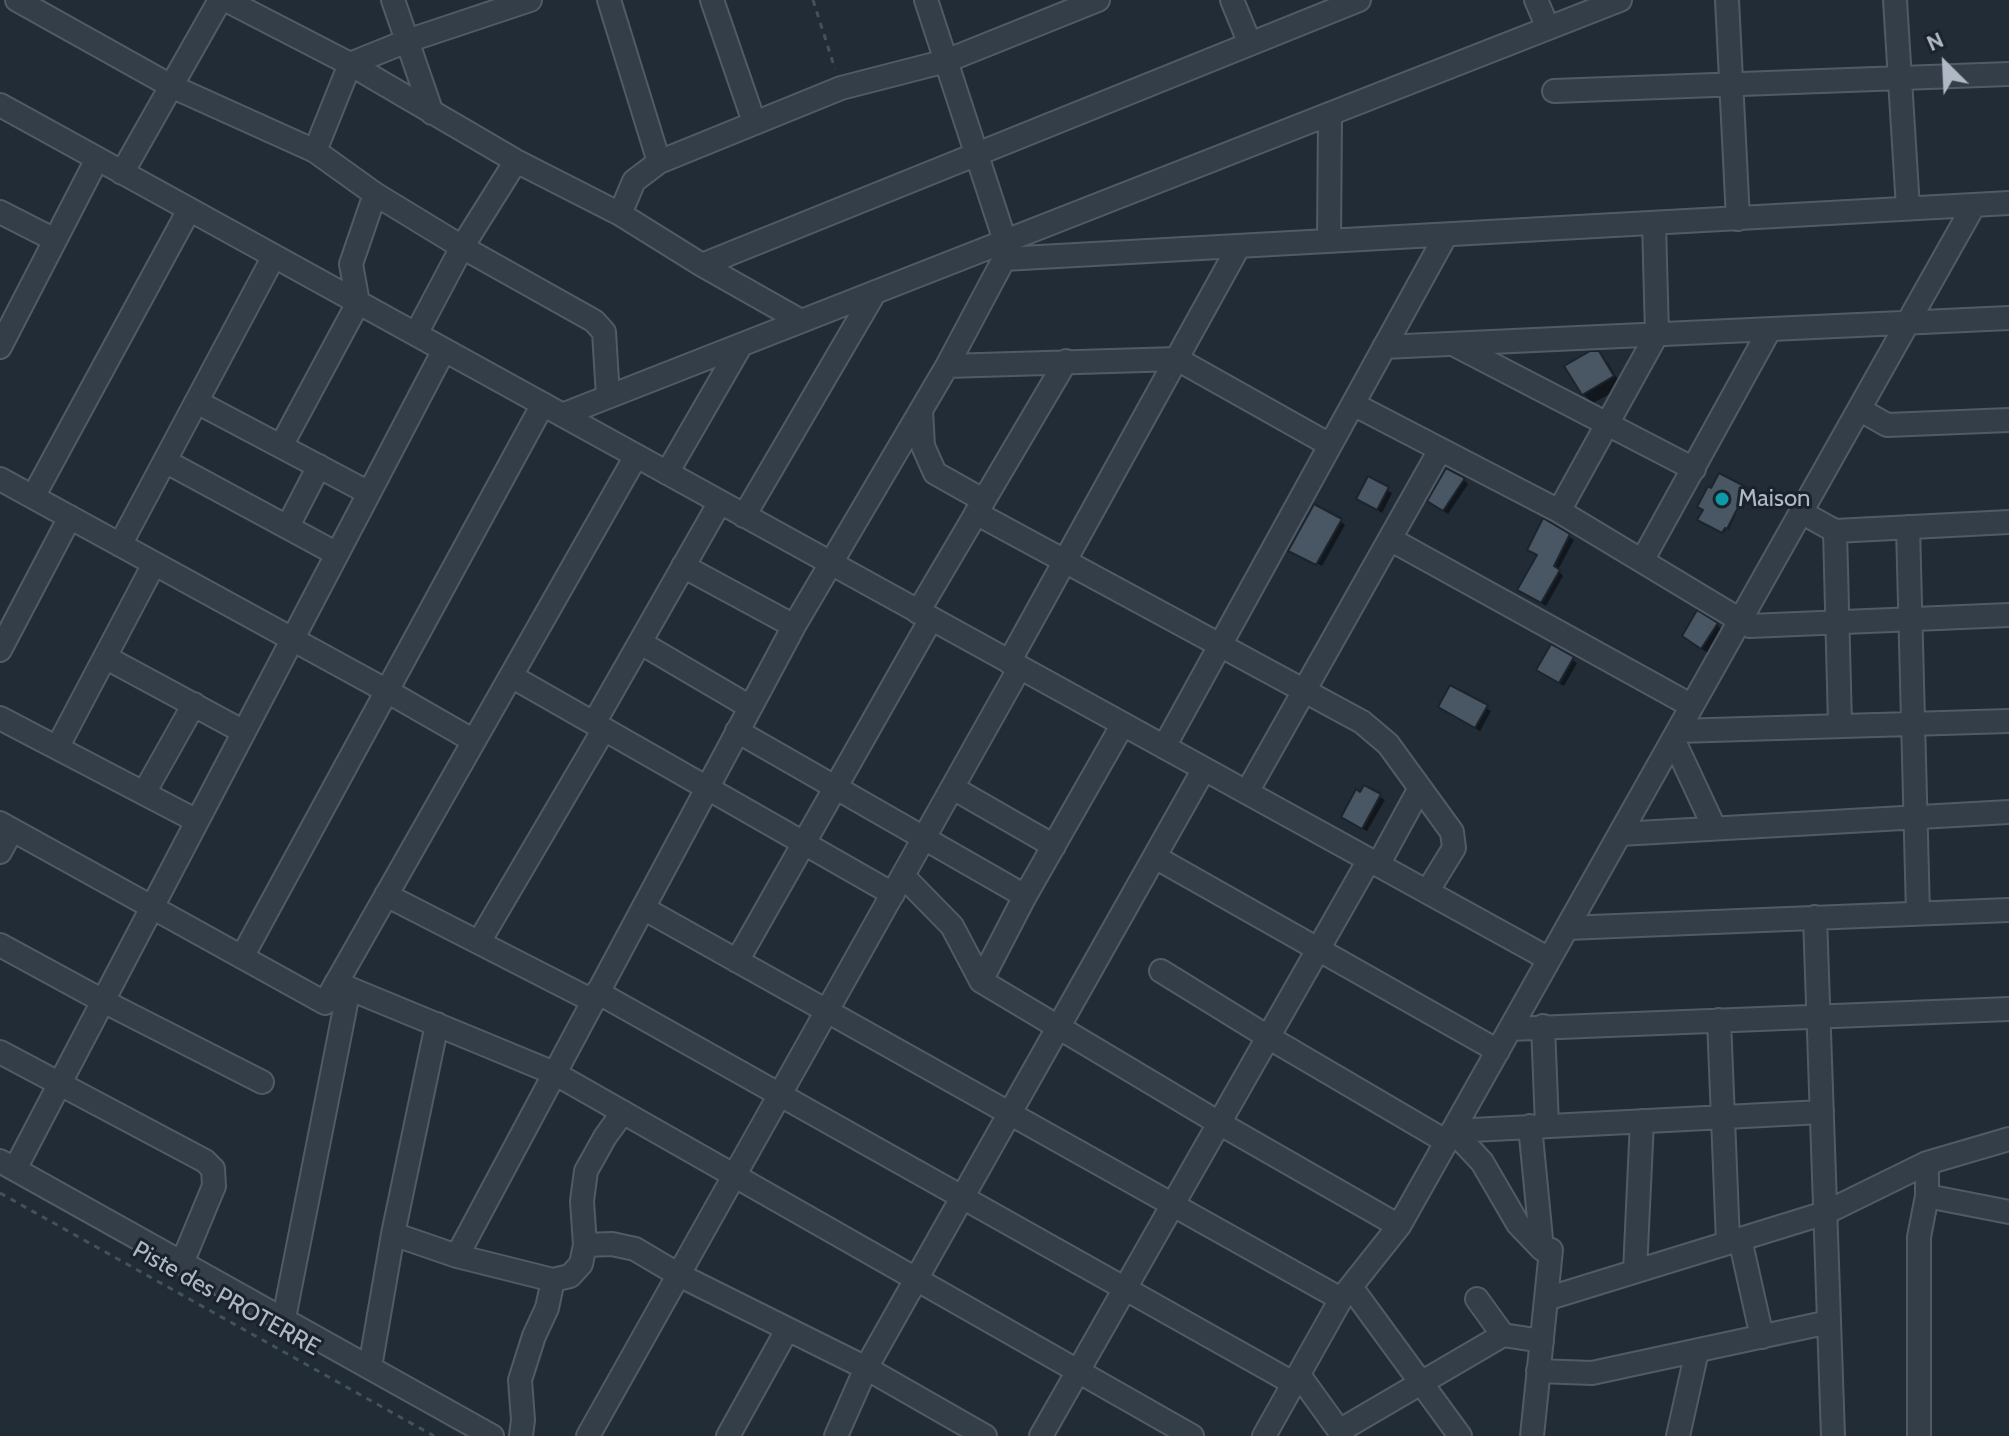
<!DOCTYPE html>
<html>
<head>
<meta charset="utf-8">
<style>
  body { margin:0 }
  #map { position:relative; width:2009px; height:1436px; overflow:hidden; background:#212c37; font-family:Cabin,sans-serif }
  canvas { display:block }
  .north { position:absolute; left:1905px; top:24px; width:80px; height:80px; -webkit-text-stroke:6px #1a232c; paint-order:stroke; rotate:336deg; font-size:22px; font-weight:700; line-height:32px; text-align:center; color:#afb8c4 }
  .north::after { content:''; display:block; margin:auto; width:28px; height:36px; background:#afb8c4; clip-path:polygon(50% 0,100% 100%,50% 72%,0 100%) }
</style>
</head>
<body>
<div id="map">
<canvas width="2009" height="1436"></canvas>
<div class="north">N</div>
</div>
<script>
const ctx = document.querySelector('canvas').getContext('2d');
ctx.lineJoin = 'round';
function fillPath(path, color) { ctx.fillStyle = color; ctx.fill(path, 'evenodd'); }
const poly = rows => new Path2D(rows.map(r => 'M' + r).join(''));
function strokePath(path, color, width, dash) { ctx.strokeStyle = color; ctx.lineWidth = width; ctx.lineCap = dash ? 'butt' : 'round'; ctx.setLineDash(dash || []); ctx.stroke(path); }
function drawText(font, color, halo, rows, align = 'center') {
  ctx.font = font + ' Cabin,sans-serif'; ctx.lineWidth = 6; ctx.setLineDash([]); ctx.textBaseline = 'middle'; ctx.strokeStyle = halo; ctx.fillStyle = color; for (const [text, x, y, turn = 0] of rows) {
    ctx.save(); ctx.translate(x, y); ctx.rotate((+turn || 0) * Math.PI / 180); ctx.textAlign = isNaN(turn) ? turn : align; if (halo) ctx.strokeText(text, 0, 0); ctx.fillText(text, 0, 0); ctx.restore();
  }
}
const shadow = poly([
  [1598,353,1608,363,1622,387,1593,403,1583,394],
  [1369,479,1392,493,1382,513,1358,498],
  [1464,480,1468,484,1448,514,1434,505],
  [1747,489,1729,529,1726,528,1724,533,1701,521],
  [1340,521,1345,525,1322,566,1293,551],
  [1544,521,1574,540,1558,570,1563,576,1546,606,1524,594,1539,556,1529,549],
  [1717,625,1724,632,1709,654,1684,636],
  [1552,647,1577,663,1564,686,1543,674],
  [1451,687,1491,711,1480,731,1440,707],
  [1365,787,1385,800,1367,831,1347,821]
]);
const building = poly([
  [1590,351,1599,351,1614,376,1582,395,1564,366,1590,351],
  [1446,468,1465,478,1443,511,1427,501,1446,468],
  [1719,473,1748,488,1727,529,1725,528,1722,533,1697,520,1703,510,1697,507,1708,486,1711,488,1719,473],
  [1368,476,1389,487,1377,510,1356,499,1368,476],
  [1314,504,1342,519,1316,565,1288,551,1314,504],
  [1543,518,1570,534,1554,566,1560,570,1541,603,1517,590,1537,555,1527,550,1543,518],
  [1697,610,1718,623,1701,649,1682,636,1697,610],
  [1551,644,1574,657,1559,683,1536,670,1551,644],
  [1450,685,1488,705,1475,728,1438,707,1450,685],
  [1364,785,1381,794,1362,829,1341,817,1356,789,1360,792,1364,785]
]);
const path = poly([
  [813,0,835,69],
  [0,1193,434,1436]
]);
const minor = poly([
  [17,0,171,86,315,151,375,194,462,247,594,321,604,332,608,397],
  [226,0,350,64,516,161,620,214,702,265,801,321],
  [393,0,432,113],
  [609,0,659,162],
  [712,0,754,122],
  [1232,0,1250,44],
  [1536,0,1548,28],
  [1727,0,1738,219],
  [1895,0,1908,208],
  [1554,91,2009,74],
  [0,105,1549,959],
  [315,151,350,64,407,41,530,0],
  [122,173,220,0],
  [0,212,55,240],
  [620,214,634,181,659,162,841,88,946,61,1098,0],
  [1329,241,1330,114],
  [1004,259,2009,203],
  [702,265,1359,0],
  [416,334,462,247,516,161],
  [1453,344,1694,469],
  [0,347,97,159],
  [1384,347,2009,318],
  [947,366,1177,359,1330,445],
  [197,402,369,493],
  [1353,404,1559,511,1750,626,2009,615],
  [1859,409,1887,425,2009,420],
  [921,410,923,446,935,473,983,500],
  [562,415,1620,0],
  [281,446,358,303,351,264,375,194],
  [165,461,337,554],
  [667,473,741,345],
  [0,479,387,691,474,741],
  [33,497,189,210],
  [1559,511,1657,334,1654,223],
  [1801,512,1835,531,2009,522],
  [976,513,1362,722,1388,744,1452,832,1454,848,1427,892],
  [744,516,875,292],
  [288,526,319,466],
  [1908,527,1918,913],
  [1835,531,1840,725],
  [1390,539,1692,706],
  [120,545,274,256],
  [1642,561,1770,329],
  [683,566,794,626],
  [918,612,1066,361],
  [641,643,750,707],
  [0,650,70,517],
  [105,657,244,732],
  [1009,662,1239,246],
  [511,676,893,894],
  [0,718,197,821],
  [594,723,720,502],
  [737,731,1025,896],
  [1678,731,2009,721],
  [1673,739,1714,827],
  [1164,747,1446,235],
  [57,748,154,564],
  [953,788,1054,846],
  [1247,792,1440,450],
  [144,793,194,704],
  [0,823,325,1003,636,456],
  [1620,834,2009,812],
  [0,852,12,830],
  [1155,857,1498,1051],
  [1378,865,1420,788],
  [903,876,952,926,981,981,1219,1123,1399,1226],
  [386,895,593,1001],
  [643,908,1341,1299],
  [1815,917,1833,1436],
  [1567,928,2009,910],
  [479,942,604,729],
  [0,945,103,1001,262,1082],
  [242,957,543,404],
  [737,961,931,619],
  [1161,971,1268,1037,1447,1142],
  [981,981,1025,896,1123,724],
  [336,983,554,1073,1192,1436],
  [597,992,1293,1383],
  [1719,1020,1728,1242],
  [1543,1026,1547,1125],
  [1510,1029,2009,1009],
  [0,1052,205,1161,213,1169,214,1186,182,1263],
  [1530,1126,1542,1249],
  [1453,1131,1822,1112],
  [1453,1131,1482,1162,1518,1224,1542,1249,1551,1250,1532,1436],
  [0,1161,492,1436],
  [15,1169,444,350],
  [1927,1196,2009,1212],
  [393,1234,457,1256,553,1280,570,1276,581,1264,585,1245,582,1201,586,1171,605,1137,623,1112],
  [1740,1239,1762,1337],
  [585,1245,612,1244,635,1249,679,1275,866,1368,985,1436],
  [457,1256,794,626,947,366,1004,259,1005,241,926,0],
  [1635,1271,1642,1121],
  [1351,1287,1460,1436],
  [1477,1299,1503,1335],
  [1546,1299,1825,1213,1927,1163,2009,1139],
  [284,1318,349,988],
  [370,1367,393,1234,437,1024],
  [1538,1371,1592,1373,1829,1322],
  [1299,1375,1343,1436],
  [1339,1431,1503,1335,1542,1341],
  [521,1436,523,1420,520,1380,534,1336,547,1308,553,1280],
  [588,1436,1020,667],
  [728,1436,787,1330],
  [836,1436,866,1368,1204,769],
  [1041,1436,1369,860],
  [1264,1436,1341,1299,1399,1226,1974,205],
  [1678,1436,1697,1351],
  [1919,1436,1919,1237,1927,1196,1927,1163]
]);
const markers = [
  [1722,499,8,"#0f9aa8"]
];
const poiNames = [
  ["Maison",1738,499]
];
const streetNames = [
  ["Piste des PROTERRE",226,1299,29]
];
fillPath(shadow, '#0007');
fillPath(building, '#495663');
strokePath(building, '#1c252e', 2);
strokePath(minor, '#525b65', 26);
strokePath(path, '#405456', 3, [6, 6]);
strokePath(minor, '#343e48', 22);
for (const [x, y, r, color] of markers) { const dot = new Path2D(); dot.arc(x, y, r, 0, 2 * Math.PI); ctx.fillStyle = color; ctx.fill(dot); strokePath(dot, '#1a232c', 3); }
drawText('24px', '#afb8c4', '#1a232c', poiNames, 'left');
drawText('24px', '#afb8c4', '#1a232c', streetNames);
</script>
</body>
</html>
